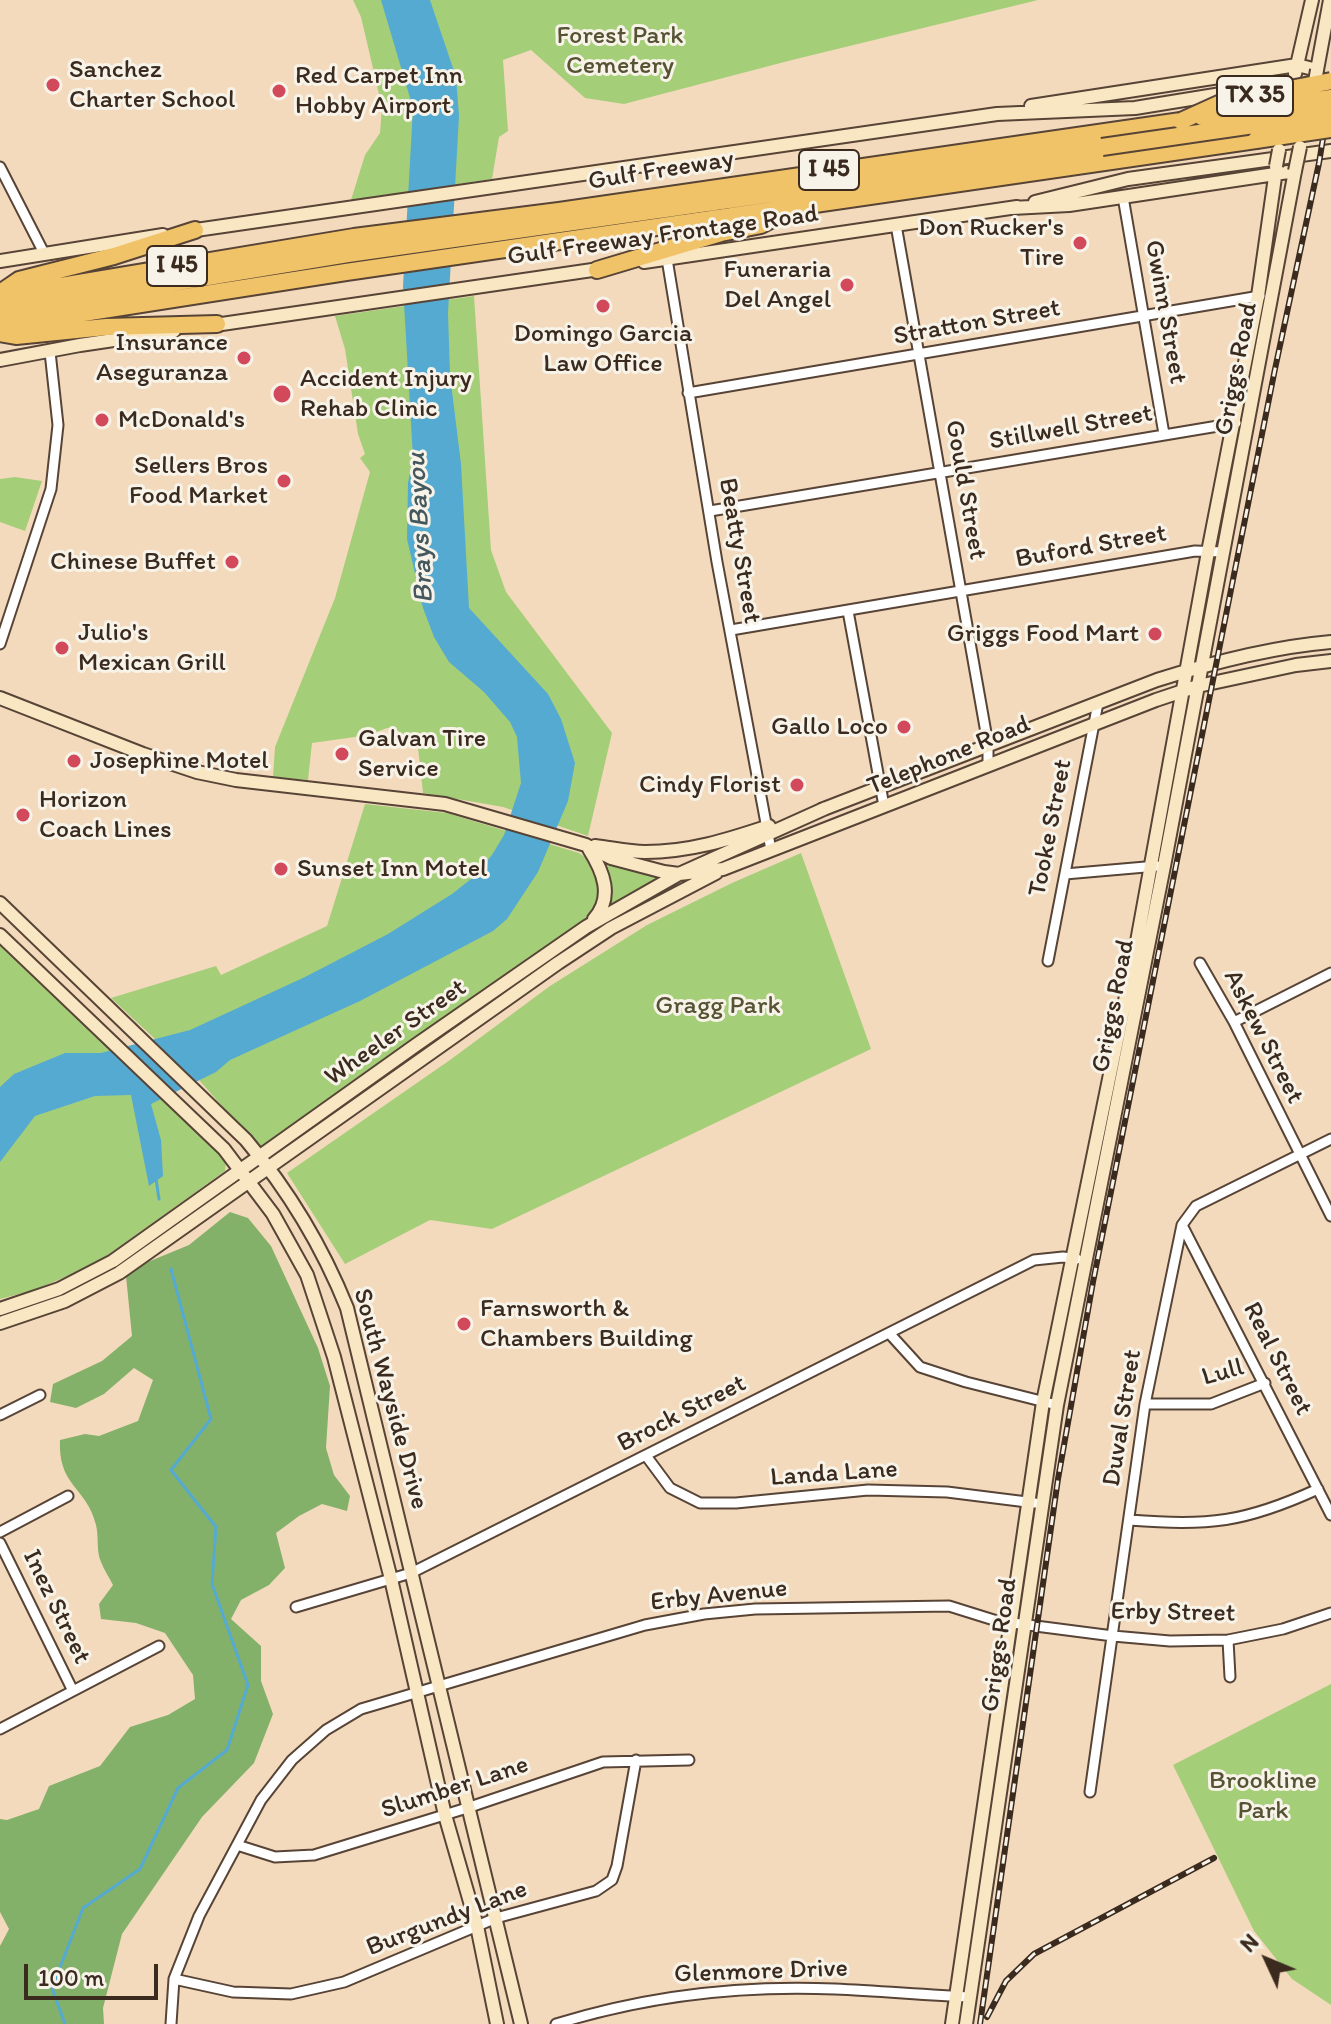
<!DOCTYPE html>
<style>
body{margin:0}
#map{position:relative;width:1331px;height:2024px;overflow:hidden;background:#f4dabd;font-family:Itim,sans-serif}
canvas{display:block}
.north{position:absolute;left:1227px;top:1920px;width:80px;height:80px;-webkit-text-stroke:6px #f7f3e8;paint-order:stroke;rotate:314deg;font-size:22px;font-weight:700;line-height:32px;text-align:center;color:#3b2a1e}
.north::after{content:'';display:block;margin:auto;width:28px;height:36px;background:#3b2a1e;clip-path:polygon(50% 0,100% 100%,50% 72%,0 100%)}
.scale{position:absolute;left:24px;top:1964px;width:134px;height:36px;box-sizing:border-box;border:4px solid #3b2a1e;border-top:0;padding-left:10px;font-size:24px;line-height:28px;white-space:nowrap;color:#3b2a1e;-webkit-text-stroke:6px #f7f3e8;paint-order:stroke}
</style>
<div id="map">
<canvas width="1331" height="2024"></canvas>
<div class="north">N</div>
<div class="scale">100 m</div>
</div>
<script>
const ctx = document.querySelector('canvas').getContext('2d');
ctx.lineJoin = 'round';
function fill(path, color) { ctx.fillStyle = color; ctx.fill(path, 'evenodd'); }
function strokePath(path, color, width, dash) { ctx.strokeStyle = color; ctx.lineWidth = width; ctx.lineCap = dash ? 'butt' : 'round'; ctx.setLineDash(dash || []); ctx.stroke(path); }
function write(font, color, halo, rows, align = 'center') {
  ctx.font = font + ' Itim,sans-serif'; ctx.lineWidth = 6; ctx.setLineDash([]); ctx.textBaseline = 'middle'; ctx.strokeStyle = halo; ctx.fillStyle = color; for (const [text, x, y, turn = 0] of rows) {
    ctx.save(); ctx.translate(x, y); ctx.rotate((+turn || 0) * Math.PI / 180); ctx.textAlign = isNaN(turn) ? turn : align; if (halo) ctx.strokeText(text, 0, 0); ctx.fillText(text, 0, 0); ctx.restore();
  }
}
const green = new Path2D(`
 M353,0H1038L792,60L624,104L585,98L531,50L503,60L508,131L499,137L492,179L351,200L365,155L380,133L382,107L361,17Z
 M474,296L491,550L506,592L612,733L588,836L503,807L423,793L418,748L396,729L387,728L369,735L312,743L308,780L273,777L275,747L335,598L370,472L360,458L365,454L358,434L345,349L335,316Z
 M15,477L42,481L25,531L0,522V479Z
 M365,804L447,813L579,853C598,864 608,894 592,913C589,918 582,922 578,926L262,1147L253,1141L199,1080L111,998L216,966L221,975L327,926Z
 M801,853L871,1049L492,1229L430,1220L345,1264L287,1173L450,1060L550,986L647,925L732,883Z
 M607,860L657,875L656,879L612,904L608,902L609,876L604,864Z
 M0,942L219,1151L226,1163L225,1171L97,1263L35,1290L0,1299Z
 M1331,1684V2005L1292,1979L1254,1931L1173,1765Z`);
const forest = new Path2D(`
 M230,1212L248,1218L271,1246L318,1348L330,1386L326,1448L334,1475L350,1496L347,1511L322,1504L299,1516L276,1533L285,1568L269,1585L241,1600L231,1619L261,1646V1681L273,1714L254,1763L202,1817L122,1934L103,2008L104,2024H0V1946L9,1929L0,1912V1819L7,1820L39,1809L49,1786L100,1766L130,1727L168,1715L195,1699L193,1675L165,1633L136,1623L101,1619L99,1604L113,1585C109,1577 104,1570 101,1562C96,1551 99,1537 96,1525C87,1487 58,1487 60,1440L85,1434L99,1436L138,1421L153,1380L134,1368L104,1394L76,1408L50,1402L53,1384L102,1361L132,1336L126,1276L138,1266L189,1245Z`);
const water = new Path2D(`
 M381,0H430L456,77L459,116L448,313L450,375L461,464L469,608L548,694L561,719L575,763L568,801L538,872L507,919L493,931L360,1001L230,1060L216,1072L151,1104L161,1140L163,1176L149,1186L131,1095L95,1096L35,1116L0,1162V1087L14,1074L65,1053H101L190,1030L305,977L388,934L452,894L471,879L492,855L504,835L521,783L517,737L510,722L484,692L449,662L434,637L423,608L407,539L408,483L413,458L403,286L413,108Z`);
const stream = new Path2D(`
 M156,1179L159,1199
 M65,2024L52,1988L83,1908L140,1869L178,1788L227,1750L248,1685L212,1584L216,1527L171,1470L211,1419L171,1269`);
const minor = new Path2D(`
 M0,167L44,253
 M1123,197L1164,434
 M896,225L988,744V764
 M667,259L717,562L771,850
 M688,393L1260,296
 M710,511L1236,423
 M848,611L884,806
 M731,630L1195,551L1223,552
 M0,644L51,489L58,425L50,352
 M1065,874L1157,866
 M1048,961L1098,703
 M1200,963L1234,1022L1331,1216
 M1234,1022L1331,973
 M1182,1225L1331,1515
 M889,1333L920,1367L966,1382L1057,1405
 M1145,1404H1211L1265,1383
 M0,1415L40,1395
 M647,1457L670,1488L700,1503H736L868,1490L947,1492L1035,1503
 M1129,1520C1209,1526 1244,1523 1318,1489
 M0,1532L68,1496
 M0,1543L73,1691
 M296,1607L411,1573L1034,1260L1063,1257L1077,1259
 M1228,1640L1230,1677
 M0,1729L159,1646
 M1090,1792L1145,1404L1182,1225L1196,1206L1331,1139
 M237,1845L275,1857L314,1855L467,1808L603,1762L689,1760
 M174,1979L233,1992L291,1994L344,1982L496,1918L596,1891L612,1880L617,1866L636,1760
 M171,2024L174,1979L199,1916L261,1800L292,1760L326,1730L361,1709L645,1625L704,1614L755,1609L949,1606L997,1621L1113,1636L1170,1641L1228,1640L1283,1629L1331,1613
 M556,2024C646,1996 741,1985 835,1989C880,1991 925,1995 970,1997`);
const secondary = new Path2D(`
 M1295,74L1312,0
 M1031,106L1297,65L1317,70L1330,0
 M1035,202L1128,179L1331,151
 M189,231L997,114L1135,108L1252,89
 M0,261L163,235
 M644,262L1017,207
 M208,326L606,268
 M0,360L80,345L174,331
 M0,698L143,754L197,772L236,780L445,804L586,845L611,858L664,872L679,874L723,869L1156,700L1198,686L1296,665L1331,661
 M821,810L1157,680C1214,662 1272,647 1331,642
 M595,846C612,848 629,852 645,852C689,852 727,840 769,826
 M589,849C603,871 614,897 594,919
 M0,903L246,1140C289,1191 322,1246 347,1308L521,2024
 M0,935L224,1149L273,1214L307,1275L334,1357L391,1579L445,1815L477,1926L497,2024
 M0,1309L59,1289L113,1261L416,1045L586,927L679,874L826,808
 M0,1323L65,1301L119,1273L558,963L611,928L716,873
 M952,2024L1043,1402L1136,947L1208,552L1258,296L1276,170
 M966,2024L1057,1405L1164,866L1295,171L1069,205L1012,208`);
const motorway = new Path2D(`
 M597,270L721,233L761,225L782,214
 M0,293L19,280L114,256L195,230
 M0,296L354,237L559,211L1181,121
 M0,311L348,254L1102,147
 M0,326L346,272L1256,140
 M0,333L16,336L106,327L217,324`);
const rail = new Path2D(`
 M987,2017L1006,1981L1034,1954L1214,1858
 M980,2024L1058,1479L1093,1282L1275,369L1319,163L1331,89`);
const secondaryBridge = new Path2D(`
 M1314,87L1317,70
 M1276,166L1279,150
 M1295,171L1300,147`);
const motorwayBridge = new Path2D(`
 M1202,117L1331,98
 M1181,121L1223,102L1331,81
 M1256,140L1331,129
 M1102,147L1331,114`);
const markers = [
 [53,85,8,"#d1495b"],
 [279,91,8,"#d1495b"],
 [1080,243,8,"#d1495b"],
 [847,285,8,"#d1495b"],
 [603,306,8,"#d1495b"],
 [244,358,8,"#d1495b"],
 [282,394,10,"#d1495b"],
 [102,420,8,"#d1495b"],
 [284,481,8,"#d1495b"],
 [232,562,8,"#d1495b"],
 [1155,634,8,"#d1495b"],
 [62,648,8,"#d1495b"],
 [904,727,8,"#d1495b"],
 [342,754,8,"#d1495b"],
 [74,761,8,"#d1495b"],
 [797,785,8,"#d1495b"],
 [23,815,8,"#d1495b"],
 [281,869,8,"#d1495b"],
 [464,1324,8,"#d1495b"]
];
const shields = [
 [1255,96,76],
 [829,170,60],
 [177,266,60]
];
const shieldNames = [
 ["TX 35",1255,96],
 ["I 45",829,170],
 ["I 45",177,266]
];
const parkNames = [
 ["Forest Park",620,36],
 ["Cemetery",620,66],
 ["Gragg Park",718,1006],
 ["Brookline",1263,1781],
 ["Park",1263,1811]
];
const poiNames = [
 ["Sanchez",69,70],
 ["Charter School",69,100],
 ["Red Carpet Inn",295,76],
 ["Hobby Airport",295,106],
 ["Don Rucker's",1064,228,"right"],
 ["Tire",1064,258,"right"],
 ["Funeraria",831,270,"right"],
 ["Del Angel",831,300,"right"],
 ["Domingo Garcia",603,334,"center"],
 ["Law Office",603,364,"center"],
 ["Insurance",228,343,"right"],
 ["Aseguranza",228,373,"right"],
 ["Accident Injury",300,379],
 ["Rehab Clinic",300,409],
 ["McDonald's",118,420],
 ["Sellers Bros",268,466,"right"],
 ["Food Market",268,496,"right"],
 ["Chinese Buffet",216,562,"right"],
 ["Julio's",78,633],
 ["Mexican Grill",78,663],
 ["Griggs Food Mart",1139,634,"right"],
 ["Gallo Loco",888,727,"right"],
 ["Galvan Tire",358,739],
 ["Service",358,769],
 ["Josephine Motel",90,761],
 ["Cindy Florist",781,785,"right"],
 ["Horizon",39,800],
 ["Coach Lines",39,830],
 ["Sunset Inn Motel",297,869],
 ["Farnsworth &",480,1309],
 ["Chambers Building",480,1339]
];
const streetNames = [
 ["Gulf Freeway",661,171,-9],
 ["Gulf Freeway Frontage Road",663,236,-8],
 ["Gwinn Street",1165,312,80],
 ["Stratton Street",977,323,-10],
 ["Griggs Road",1237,369,-79],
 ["Stillwell Street",1071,428,-10],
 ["Gould Street",965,490,80],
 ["Buford Street",1091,547,-10],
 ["Beatty Street",739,551,80],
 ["Telephone Road",949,756,-22],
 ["Tooke Street",1051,828,-79],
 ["Griggs Road",1114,1006,-79],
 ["Wheeler Street",396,1033,-35],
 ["Askew Street",1263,1037,63],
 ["Real Street",1277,1359,63],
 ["Lull",1223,1373,-16],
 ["South Wayside Drive",390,1399,75],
 ["Brock Street",682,1414,-27],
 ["Duval Street",1123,1418,-81],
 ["Landa Lane",834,1474,-4],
 ["Erby Avenue",719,1596,-6],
 ["Inez Street",56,1607,64],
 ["Erby Street",1173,1613,1],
 ["Griggs Road",1000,1645,-82],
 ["Slumber Lane",455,1788,-18],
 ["Burgundy Lane",447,1919,-21],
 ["Glenmore Drive",761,1972,-2]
];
const waterNames = [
 ["Brays Bayou",421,528,-93]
];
fill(green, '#a5ce79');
fill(forest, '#84b169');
fill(water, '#55aad1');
strokePath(stream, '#55aad1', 3);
strokePath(minor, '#574436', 13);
strokePath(secondary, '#574436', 16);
strokePath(motorway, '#574436', 20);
strokePath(minor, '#fff', 9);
strokePath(secondary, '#f9e7c3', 12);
strokePath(motorway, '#f1c369', 16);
strokePath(rail, '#3b2a1e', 6);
strokePath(rail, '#f7f3e8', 3, [9]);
strokePath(secondaryBridge, '#574436', 16, []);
strokePath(motorwayBridge, '#574436', 20, []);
strokePath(secondaryBridge, '#f9e7c3', 12);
strokePath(motorwayBridge, '#f1c369', 16);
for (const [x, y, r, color] of markers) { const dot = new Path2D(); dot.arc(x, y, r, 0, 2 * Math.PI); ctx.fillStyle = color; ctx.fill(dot); strokePath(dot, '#f7f3e8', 3); }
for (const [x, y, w] of shields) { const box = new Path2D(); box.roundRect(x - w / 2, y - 20, w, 40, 6); ctx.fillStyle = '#f7f3e8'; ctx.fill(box); strokePath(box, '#3b2a1e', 2); }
write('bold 24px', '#3b2a1e', null, shieldNames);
write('26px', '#565335', '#f7f3e8', parkNames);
write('26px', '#3b2a1e', '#f7f3e8', poiNames, 'left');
write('26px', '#3b2a1e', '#f7f3e8', streetNames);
write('italic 28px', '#44575d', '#f7f3e8', waterNames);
</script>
